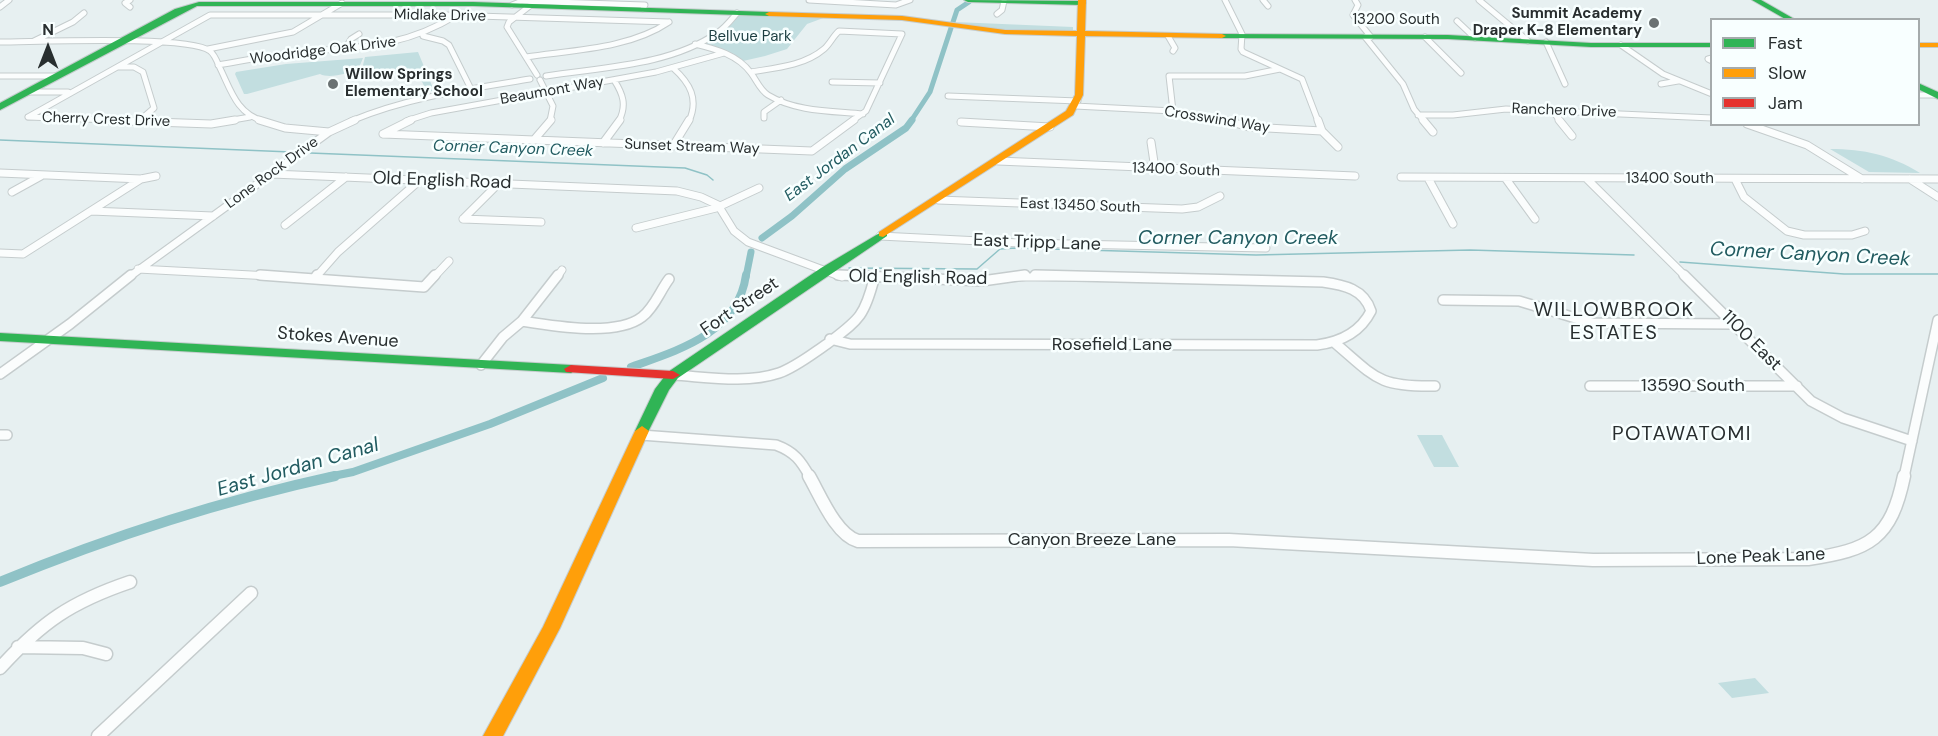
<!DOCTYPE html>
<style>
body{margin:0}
#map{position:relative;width:1938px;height:736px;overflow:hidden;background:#e7f0f1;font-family:"DM Sans",sans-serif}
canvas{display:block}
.legend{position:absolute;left:1710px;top:18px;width:210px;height:108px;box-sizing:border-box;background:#f8ffff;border:2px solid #a5abac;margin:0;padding:8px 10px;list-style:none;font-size:18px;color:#282e2f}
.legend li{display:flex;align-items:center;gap:12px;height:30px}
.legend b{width:30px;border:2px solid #a5abac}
.north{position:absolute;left:18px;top:18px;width:60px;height:60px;-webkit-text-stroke:4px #f8ffff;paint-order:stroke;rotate:0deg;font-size:16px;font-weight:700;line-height:24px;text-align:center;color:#282e2f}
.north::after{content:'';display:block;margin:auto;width:21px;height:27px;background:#282e2f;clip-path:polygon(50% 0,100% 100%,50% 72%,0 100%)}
</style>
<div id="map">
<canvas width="1938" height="736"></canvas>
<ul class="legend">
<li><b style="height:8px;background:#30b455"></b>Fast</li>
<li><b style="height:8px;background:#ff9f0a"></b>Slow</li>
<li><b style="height:8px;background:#e5322d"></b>Jam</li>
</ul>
<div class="north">N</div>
</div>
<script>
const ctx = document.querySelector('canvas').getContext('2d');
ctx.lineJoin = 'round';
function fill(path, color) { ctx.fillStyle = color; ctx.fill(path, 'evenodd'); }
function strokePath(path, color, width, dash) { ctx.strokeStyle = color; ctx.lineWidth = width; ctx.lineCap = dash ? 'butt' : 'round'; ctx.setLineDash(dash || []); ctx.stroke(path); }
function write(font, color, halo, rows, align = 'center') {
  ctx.font = font + ' "DM Sans",sans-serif'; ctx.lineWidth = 5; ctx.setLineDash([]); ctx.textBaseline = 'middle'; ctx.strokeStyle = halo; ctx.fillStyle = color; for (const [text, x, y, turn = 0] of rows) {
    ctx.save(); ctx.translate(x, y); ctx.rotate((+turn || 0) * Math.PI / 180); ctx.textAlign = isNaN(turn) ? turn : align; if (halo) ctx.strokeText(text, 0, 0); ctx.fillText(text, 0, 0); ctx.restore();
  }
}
const green = new Path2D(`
 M743,15L826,17L807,24L787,49L765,56L743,61L703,43L737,16Z
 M955,22L1073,27V31H1004Z
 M418,52L435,93L425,88L417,71L404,74L388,72V69L361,73L365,57Z
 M363,58L358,70C348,73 330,79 320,74L247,94H244L235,74L236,72L286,64Z
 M1830,149C1864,149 1891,155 1920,173L1869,172Z
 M1417,435H1442L1459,467H1434Z
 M1755,678L1769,693L1732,698L1718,683Z`);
const stream = new Path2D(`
 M0,140L291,152
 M310,153L685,168L707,175L713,180
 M1680,262L1844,274H1938
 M849,268L977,269L1000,249L1016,248L1256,255L1470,250L1634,255`);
const canalFar3 = new Path2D(`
 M953,22L957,10L969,2
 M911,121L930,92L951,28`);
const canalFar2 = new Path2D(`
 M762,238L792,216L845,169L906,128L912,120
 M746,277L751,252`);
const canalFar1 = new Path2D(`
 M631,367C679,350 738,333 746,275
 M328,477L353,472L490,424L603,378`);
const canal = new Path2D(`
 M0,582C109,537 220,501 335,476`);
const streetFar3 = new Path2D(`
 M130,0L125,3L130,7
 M809,0L896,5L910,0
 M1225,0L1242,34L1241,49L1243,52L1302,79L1318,121
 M1263,0L1268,6
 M1355,0L1358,5L1353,15L1371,37
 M1479,0L1528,41
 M512,5L522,1L645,5L643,9
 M531,5L509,22L507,27L537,75
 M0,7L9,0
 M997,14L1002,10L1004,1
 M1457,21L1475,38
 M423,36L443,41L449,45L471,89
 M1168,36L1175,48L1173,51
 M1365,37L1403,84L1414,109L1424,121
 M1425,37L1461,73
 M34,41L73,22L84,13
 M0,42C36,42 188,35 210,51C214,54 217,61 219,66C231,90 236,113 263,121
 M1546,42L1565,84
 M695,44C716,49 738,55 751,73C757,81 760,90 768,95C796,112 832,111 863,114
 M1621,45L1663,74L1712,94
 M208,49L293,32L342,3
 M345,49L351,39L359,34
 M526,57C573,50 629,49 669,22
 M1712,58L1708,59L1712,61
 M218,65C242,61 267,56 292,53C356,46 399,50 457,15
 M118,67H134L143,72L154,108L139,121
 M673,68C690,83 699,99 689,121
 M751,72C775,68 804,66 824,49C830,44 833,36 839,31L902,34L866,111L852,121
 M0,76H57
 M546,76C602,67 669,66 717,33C725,28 731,20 737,13
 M540,80L553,106L550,121
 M614,80C623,94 627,105 619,121
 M832,82L880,83
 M1661,84L1678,81
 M27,92H68
 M1918,95H1937
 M948,96L1078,101
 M1075,106L1173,111L1229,121
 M1173,111L1169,76H1245L1280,69
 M1554,113L1560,121
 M1418,115H1453L1506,109L1712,118
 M28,117L210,15H445L669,22
 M28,117L138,121
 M764,118V112L781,100
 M227,121L250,117
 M351,121C408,97 469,89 530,79
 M406,121L431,113L656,72L724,53`);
const streetFar2 = new Path2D(`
 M98,120L211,124L235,120
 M259,120L285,128L329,132
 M1224,120L1249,127L1322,131
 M1318,120L1322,131L1338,147
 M1423,120L1433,132
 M1559,120L1572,136
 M961,122L1050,127
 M1747,124L1807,145L1862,179
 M383,134L812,151L854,120
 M383,134L411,120
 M533,141L551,120
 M1151,142L1155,169
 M603,143L620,120
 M673,146L689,120
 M998,161L1355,176
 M0,173L141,179L156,176
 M272,174L677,191L701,197L718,205L734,231L748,242L842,277
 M1401,177L1938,179
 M1428,178L1453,224
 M1506,179L1535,219
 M1587,179L1686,277
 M1735,179L1744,197L1787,231L1804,235H1852L1865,231
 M1910,179L1938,197
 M12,192L41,176
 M938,200L1182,209L1198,207L1220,196
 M91,211L213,216
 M463,219L541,222
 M463,219L499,183
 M285,225L346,177
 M636,228L716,208L759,188
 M880,236L1020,243L1266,248
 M0,253L23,254L141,179
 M138,269L289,277
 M129,277L329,132L355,120
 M316,277L338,252L420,180
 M434,277L449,261
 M557,277L562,270
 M1014,277H1099`);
const streetFar1 = new Path2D(`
 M260,275L424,287L435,275
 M838,275L982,281L1025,275
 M1684,275L1811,401L1843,418L1912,441
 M315,278L317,275
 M1443,300L1519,301L1592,323L1733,324
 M522,321L558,275
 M830,339L850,344L1317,345C1340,342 1360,333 1371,311C1364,289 1344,285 1323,282L1035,275
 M1335,343C1376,378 1378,387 1435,386
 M481,365L503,337L522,321C553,326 616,337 642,317C654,308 660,291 669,279
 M0,374L70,324L131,275
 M673,375C707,377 746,384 779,373C796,367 812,354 827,344C858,320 864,318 874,279
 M1590,386H1797
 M0,435H7
 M641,435L776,445C795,452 801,461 810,477
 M1904,477L1938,320`);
const street = new Path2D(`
 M809,476C820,495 836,535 858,541L1229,540L1593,560L1808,559C1870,550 1891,539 1904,476
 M18,647L83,648L106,654
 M0,668C42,622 71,602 130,582
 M98,736L251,593`);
const fast = new Path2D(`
 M964,0L1082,1L1086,3L1082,5L968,2Z
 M1752,0H1761L1796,20H1787Z
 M199,2H473L769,12L773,14L769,16L473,6H197L0,110V103L175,9Z
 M1222,34L1448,35L1591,43H1712V47H1591L1448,39L1219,38V34Z
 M1918,83L1938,92V99L1918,89Z
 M883,231L887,232V236L678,378L669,390L647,434H637L635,431L655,389L668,372L821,268Z
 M0,333L571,365L578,369L571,373L0,341Z`);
const slow = new Path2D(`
 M1078,0H1086L1085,31L1222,34L1226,36L1222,38L1085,36L1083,95L1073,115L883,237L879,236V232L1066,111L1075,95L1077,36L1005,34L902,20L769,16L765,14L769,12L902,16L1005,30L1077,31Z
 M1918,43H1938V47H1918Z
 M642,426L649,431L560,628L503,736H483L543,627L635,431Z`);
const jam = new Path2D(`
 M571,365L673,371L680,375L673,379L566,372L564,369Z`);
const markers = [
 [1654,23,6,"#6b7273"],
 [333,84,6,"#6b7273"]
];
const farPoinames = [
 ["Summit Academy",1642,14],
 ["Draper K-8 Elementary",1642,31],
 ["Willow Springs",345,75,"left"],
 ["Elementary School",345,92,"left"]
];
const farStreetnames = [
 ["Midlake Drive",440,16,1],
 ["13200 South",1396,20],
 ["Woodridge Oak Drive",323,51,-7],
 ["Beaumont Way",552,91,-10],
 ["Ranchero Drive",1564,111,2],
 ["Cherry Crest Drive",106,120,2],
 ["Crosswind Way",1217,120,9],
 ["Sunset Stream Way",692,147,2],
 ["13400 South",1176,170,2],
 ["Lone Rock Drive",272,173,-36],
 ["13400 South",1670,179],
 ["East 13450 South",1080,206,2]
];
const farParknames = [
 ["Bellvue Park",750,37]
];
const farWaternames = [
 ["Corner Canyon Creek",513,149,2],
 ["East Jordan Canal",840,158,-37]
];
const streetNames = [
 ["Old English Road",442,181,2],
 ["East Tripp Lane",1037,243,2],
 ["Old English Road",918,278,1],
 ["Fort Street",740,307,-34],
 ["Stokes Avenue",338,338,4],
 ["1100 East",1751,341,45],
 ["Rosefield Lane",1112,345],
 ["13590 South",1693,386],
 ["Canyon Breeze Lane",1092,540],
 ["Lone Peak Lane",1761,557,-2]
];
const waterNames = [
 ["Corner Canyon Creek",1238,239],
 ["Corner Canyon Creek",1810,255,3],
 ["East Jordan Canal",298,468,-16]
];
const neighbourhoodNames = [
 ["WILLOWBROOK",1614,311],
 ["ESTATES",1614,334],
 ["POTAWATOMI",1682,435]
];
fill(green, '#c2dee0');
strokePath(stream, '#8fc2c6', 1.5);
strokePath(canalFar3, '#8fc2c6', 5);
strokePath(canalFar2, '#8fc2c6', 7);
strokePath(canalFar1, '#8fc2c6', 8);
strokePath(canal, '#8fc2c6', 10);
strokePath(streetFar3, '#c5cccd', 7);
strokePath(streetFar2, '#c5cccd', 9);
strokePath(streetFar1, '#c5cccd', 12);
strokePath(street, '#c5cccd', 15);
strokePath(fast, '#c5cccd', 2);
strokePath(slow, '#c5cccd', 2);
strokePath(jam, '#c5cccd', 2);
strokePath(streetFar3, '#fbfdfd', 5);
strokePath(streetFar2, '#fbfdfd', 7);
strokePath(streetFar1, '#fbfdfd', 9);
strokePath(street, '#fbfdfd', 12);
fill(fast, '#30b455');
fill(slow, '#ff9f0a');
fill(jam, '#e5322d');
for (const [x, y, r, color] of markers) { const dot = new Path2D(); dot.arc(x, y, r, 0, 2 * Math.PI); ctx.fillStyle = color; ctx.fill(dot); strokePath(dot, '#f8ffff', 2); }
write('bold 15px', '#282e2f', '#f8ffff', farPoinames, 'right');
write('15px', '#282e2f', '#f8ffff', farStreetnames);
write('15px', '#1c3e41', '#f8ffff', farParknames);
write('italic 16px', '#215b60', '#f8ffff', farWaternames);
write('18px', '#282e2f', '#f8ffff', streetNames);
write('italic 20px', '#215b60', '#f8ffff', waterNames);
ctx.letterSpacing = '1.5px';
write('20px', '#282e2f', '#f8ffff', neighbourhoodNames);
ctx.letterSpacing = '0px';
</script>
